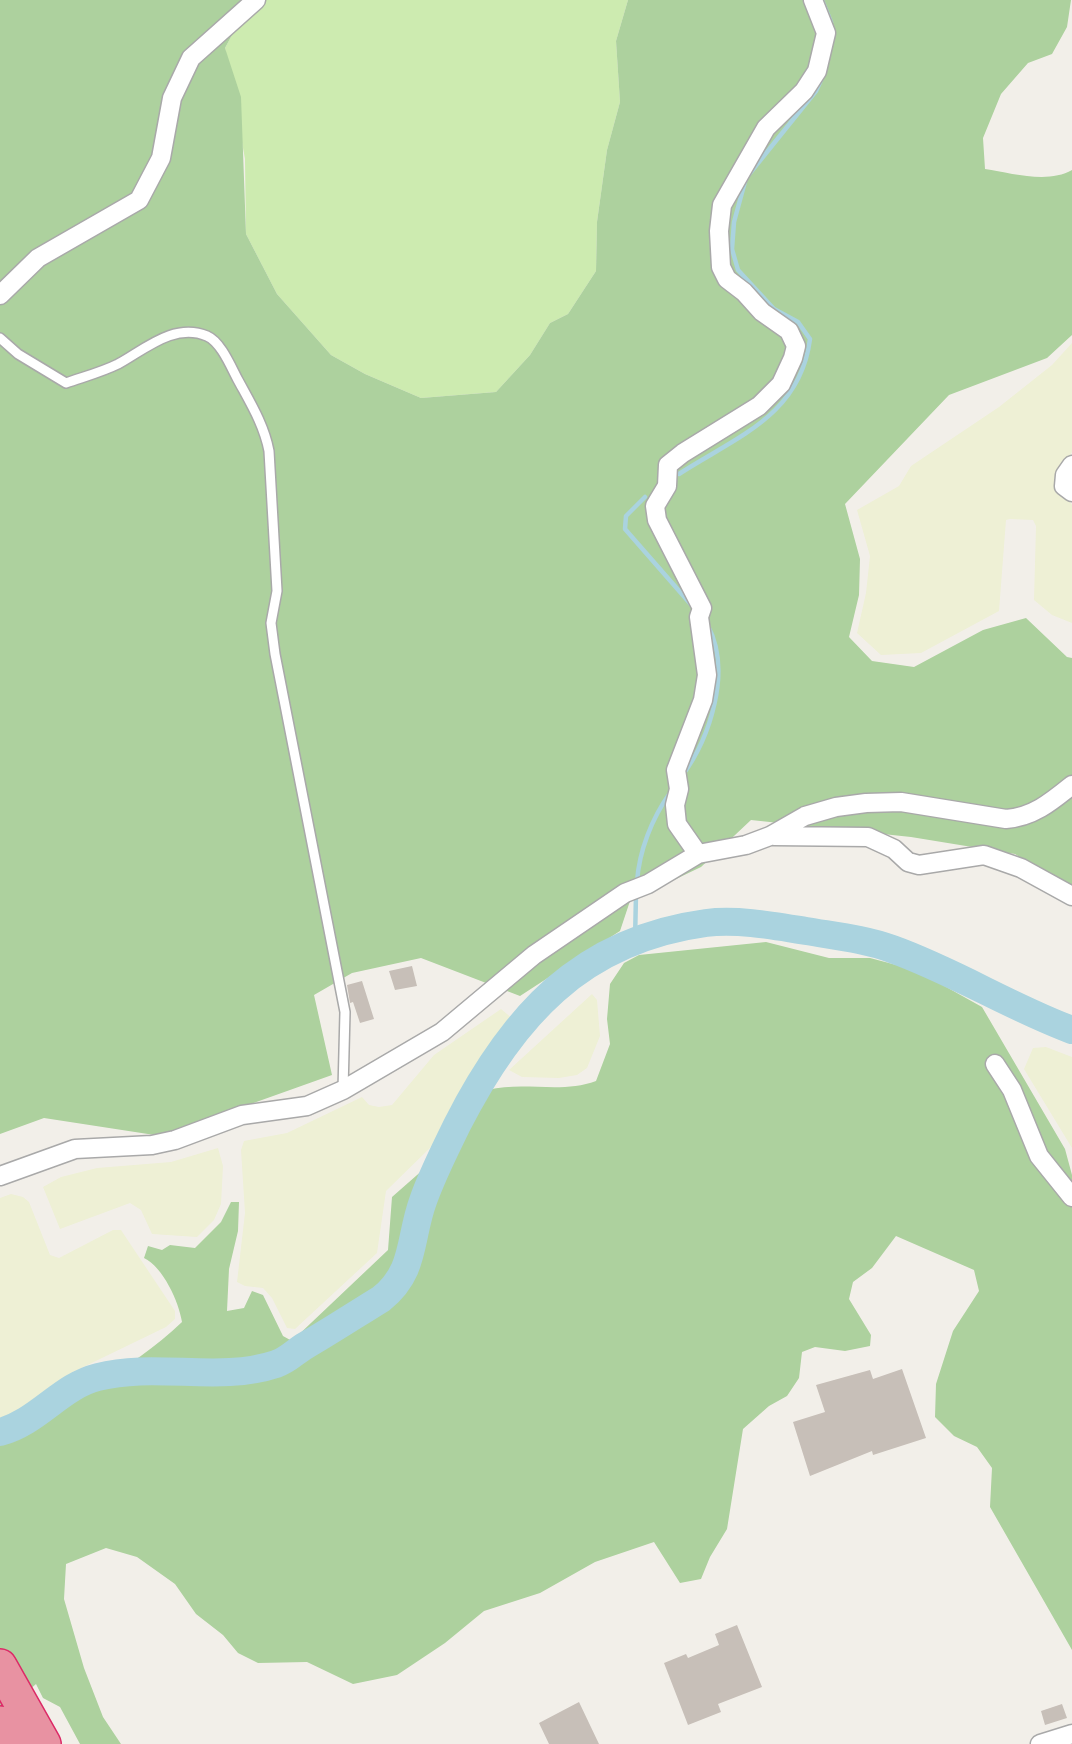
<!DOCTYPE html>
<style>
body{margin:0}
canvas{display:block;background:#f2efe9}
</style>
<canvas width="1072" height="1744"></canvas>
<script>
const ctx = document.querySelector('canvas').getContext('2d');
ctx.lineJoin = 'round';
function fill(path, color) { ctx.fillStyle = color; ctx.fill(path, 'evenodd'); }
function strokePath(path, color, width, dash) { ctx.strokeStyle = color; ctx.lineWidth = width; ctx.lineCap = dash ? 'butt' : 'round'; ctx.setLineDash(dash || []); ctx.stroke(path); }
const farmland = new Path2D(`
 M1072,343V452L1054,479L1072,505V623L1052,615L1034,600L1036,526L1033,520L1010,519L1006,520L999,611L921,653L881,655L857,633L866,593L870,556L857,510L899,486L911,466L999,407L1052,365Z
 M592,994L597,1000L600,1036L587,1068L577,1075L559,1078L522,1077L509,1070Z
 M501,1009L513,1019L494,1043L432,1146L386,1191L377,1253L295,1329L287,1328L272,1298L263,1288L245,1286L237,1282L245,1213L241,1150L244,1141L287,1133L362,1097L369,1105L379,1107L392,1105L434,1055Z
 M1046,1047L1072,1057V1148L1024,1069L1033,1048Z
 M218,1148L223,1166L221,1204L214,1220L197,1237L152,1234L141,1210L130,1203L60,1229L43,1187L61,1177L97,1168L171,1162Z
 M11,1194L23,1197L29,1202L50,1255L59,1258L113,1230H121L175,1311V1319L166,1327L71,1373L38,1402L16,1416L0,1421V1198Z`);
const grass = new Path2D(`
 M251,0H628L616,41L620,102L607,150L597,222L596,271L568,314L550,323L530,355L496,392L421,398L365,374L331,355L277,294L246,234L245,159L225,48Z`);
const forest = new Path2D(`
 M0,0H251L225,48L241,97L246,234L277,294L331,355L365,374L421,398L496,392L530,355L550,323L568,314L596,271L597,222L607,150L620,102L616,41L628,0H1071L1067,27L1052,54L1028,63L1001,94L983,138L985,169C1011,173 1048,184 1072,170V335L1047,358L949,395L845,504L860,559L859,595L849,637L872,661L914,667L983,630L1026,618L1067,657L1072,658V890L1015,854L911,837L751,820L701,867L630,901L620,931L520,996L421,958L352,973L314,995L332,1075L161,1136L44,1118L0,1134Z
 M766,942L829,958H870L904,967L923,974L982,1007L1065,1149L1072,1175V1650L990,1507L992,1468L977,1447L954,1436L935,1417L936,1384L953,1331L979,1291L974,1270L896,1236L872,1268L853,1282L849,1299L871,1335L870,1346L845,1351L815,1347L802,1352L799,1378L787,1396L769,1406L743,1429L727,1529L710,1557L701,1579L680,1583L654,1542L595,1562L540,1593L484,1611L445,1643L397,1675L353,1684L307,1662L258,1663L238,1653L223,1635L196,1614L175,1584L137,1557L106,1548L66,1564L64,1599L84,1668L103,1717L121,1744H80L60,1707L43,1698L36,1684L0,1716V1432C66,1403 129,1372 182,1322C179,1302 163,1267 144,1258L148,1246L162,1250L170,1245L195,1248L221,1222L231,1202H239L238,1231L229,1269L227,1311L244,1308L252,1291L263,1295L283,1336L292,1341L388,1250L392,1197L458,1139L488,1090C523,1081 562,1094 596,1081L610,1044L607,1019L610,984L624,963L639,955Z`);
const stream = new Path2D(`
 M822,0L831,22
 M679,474C736,437 800,416 810,339L798,322L774,309L738,270L732,249L734,222L746,178L816,91L821,80
 M645,497L626,516L625,529L694,608
 M682,776C710,738 732,671 708,626
 M637,882C639,851 652,818 670,793
 M635,941L636,894`);
const river = new Path2D(`
 M0,1432C38,1422 61,1386 98,1377C156,1362 219,1383 276,1364C286,1361 294,1353 303,1347C329,1332 355,1315 381,1299C416,1271 409,1239 423,1201C432,1175 445,1150 457,1125C512,1017 580,940 706,923C738,919 775,926 806,931C835,936 865,939 892,949C954,971 1010,1007 1072,1030`);
const building = new Path2D(`
 M412,966L417,986L395,990L389,971Z
 M362,981L374,1019L360,1023L353,1002L350,1003L347,985Z
 M902,1369L926,1438L873,1455L872,1451L810,1476L793,1422L825,1412L816,1385L870,1370L873,1379Z
 M737,1625L762,1687L718,1704L721,1712L688,1725L664,1663L686,1654L688,1658L719,1645L715,1634Z
 M579,1702L599,1744H549L539,1723Z
 M1062,1704L1067,1718L1045,1725L1041,1711Z`);
const service = new Path2D(`
 M0,338L18,354L66,383C83,377 102,372 118,364C144,350 174,322 207,336C221,342 231,367 238,380C251,404 264,425 269,451L277,591L271,623L275,654L345,1012L343,1090`);
const minor = new Path2D(`
 M0,295L38,258L139,200L161,158L172,98L191,58L256,0
 M1072,465L1065,475L1064,486L1072,492
 M774,836L868,837L894,849L908,862L919,865L984,855L1021,868L1072,896
 M698,854L677,824L675,805L679,789L676,770L703,700L707,675L699,617L702,608L657,520L655,506L667,486L668,465L683,453L759,406L781,384L793,358L796,346L789,331L762,312L744,292L727,279L721,267L719,231L722,205L766,128L804,91L817,71L826,33L813,0
 M995,1064L1012,1090L1039,1156L1072,1197
 M0,1176L75,1149L152,1145L175,1140L242,1115L307,1106L343,1090L442,1032L534,955L625,893L648,884L698,854L746,845L770,836L805,816L836,807L866,803L901,802L1006,819C1033,817 1051,802 1072,785
 M1040,1744L1072,1734`);
const motorway = new Path2D(`
 M0,1666L44,1744
 M0,1723L12,1744`);
fill(farmland, '#eef0d5');
fill(grass, '#cdebb0');
fill(forest, '#add19e');
strokePath(stream, '#aad3df', 4.5);
strokePath(river, '#aad3df', 28);
fill(building, '#c7bfb8');
strokePath(service, '#a9a9a9', 12);
strokePath(minor, '#a9a9a9', 21);
strokePath(motorway, '#dc2a67', 36);
strokePath(service, '#fff', 9);
strokePath(minor, '#fff', 18);
strokePath(motorway, '#e892a2', 33);
</script>
